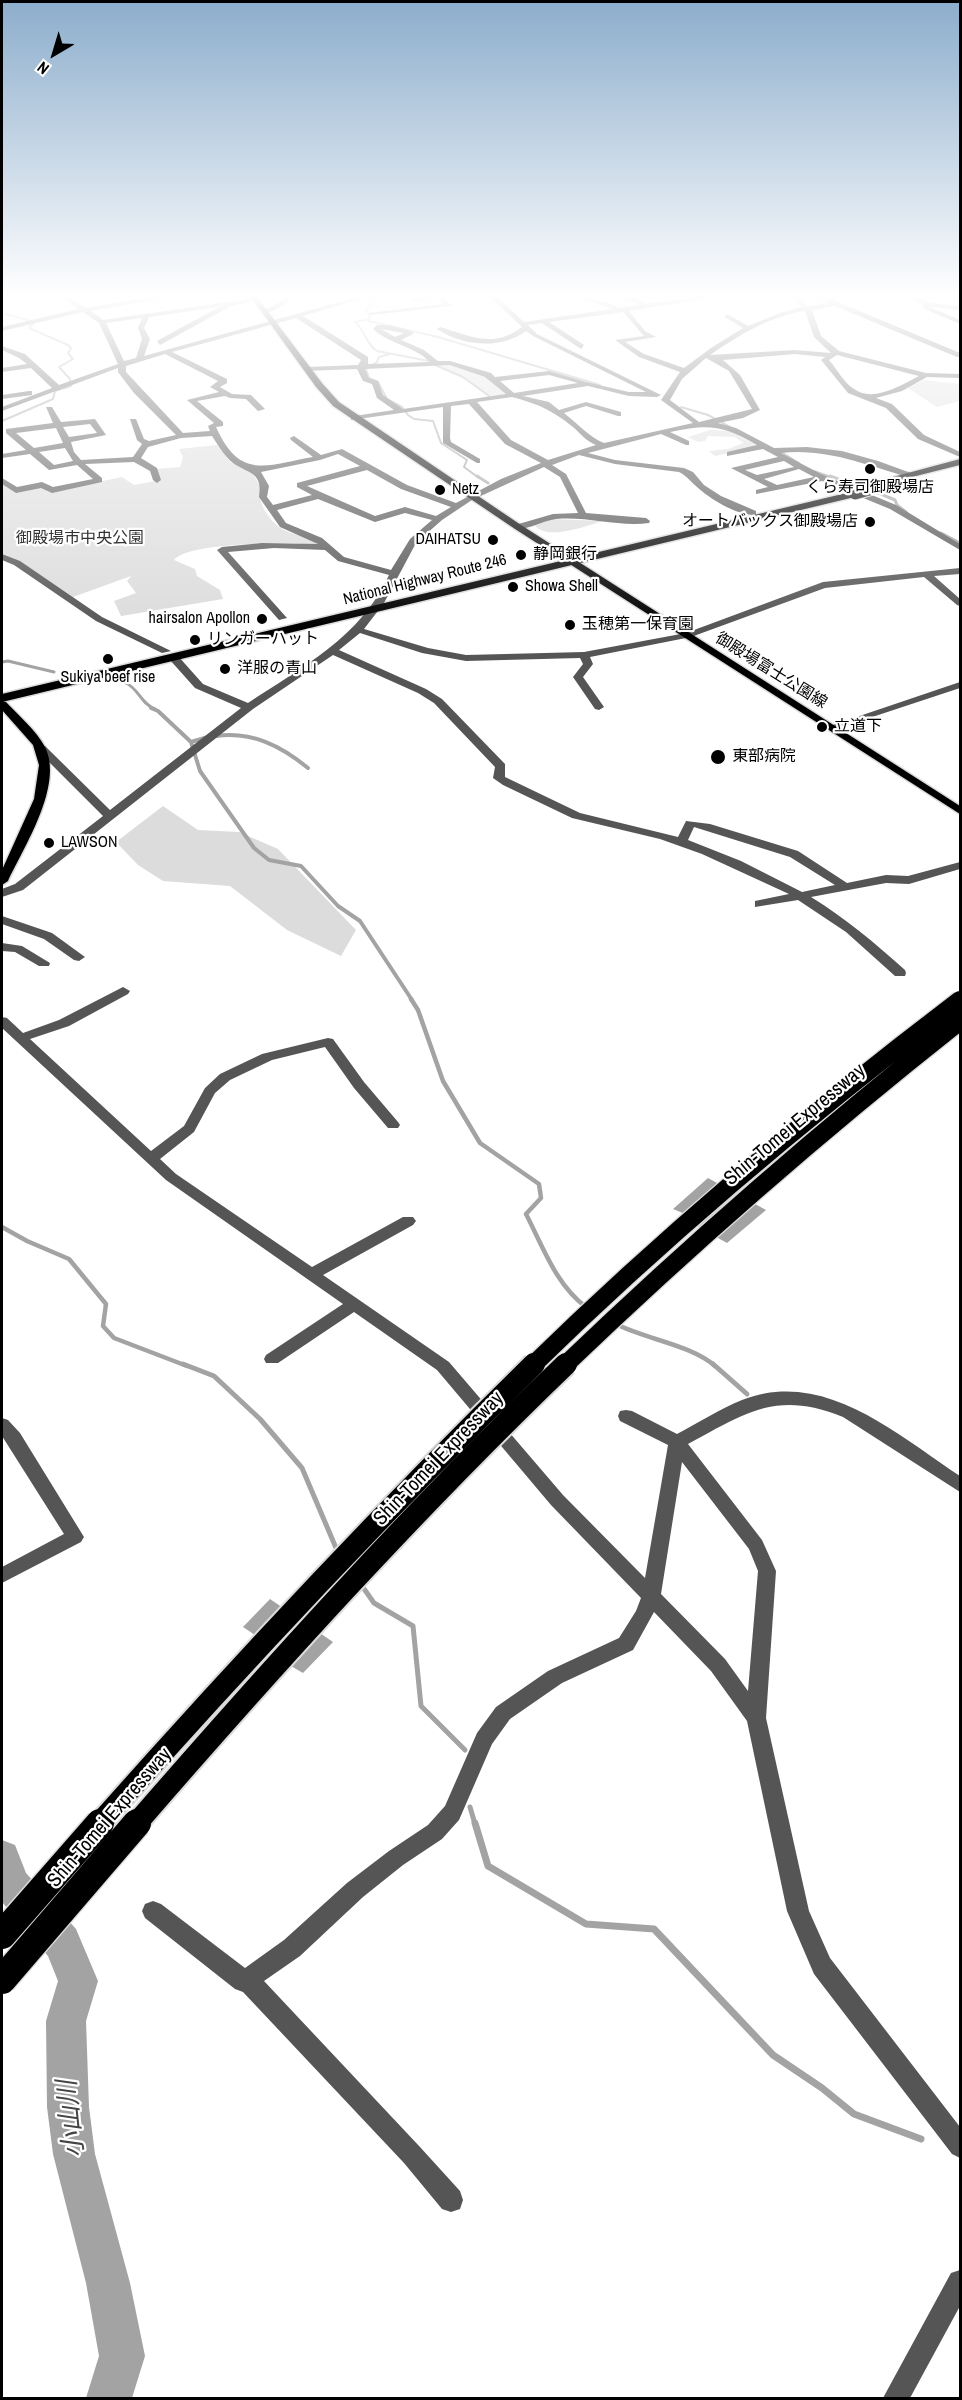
<!DOCTYPE html>
<meta charset="utf-8">
<style>
body{margin:0}
#map{position:relative;width:962px;height:2400px;overflow:hidden;background:#fff;font-family:"Archivo Narrow",sans-serif}
canvas{display:block}
.frame{position:absolute;inset:0;border:3px solid #000;pointer-events:none}
.north{position:absolute;left:24px;top:24px;width:60px;height:60px;-webkit-text-stroke:4px #fff;paint-order:stroke;rotate:218deg;font-size:16px;font-weight:700;line-height:24px;text-align:center;color:#000}
.north::after{content:'';display:block;margin:auto;width:21px;height:27px;background:#000;clip-path:polygon(50% 0,100% 100%,50% 72%,0 100%)}
</style>
<div id="map">
<canvas width="962" height="2400"></canvas>
<div class="frame"></div>
<div class="north">N</div>
</div>
<script>
const ctx = document.querySelector('canvas').getContext('2d');
ctx.lineJoin = 'round';
function fill(path, color) { ctx.fillStyle = color; ctx.fill(path, 'evenodd'); }
function strokePath(path, color, width, dash) { ctx.strokeStyle = color; ctx.lineWidth = width; ctx.lineCap = dash ? 'butt' : 'round'; ctx.setLineDash(dash || []); ctx.stroke(path); }
function write(font, color, halo, rows, align = 'center') {
  ctx.font = font + ' "Archivo Narrow","Noto Sans JP",sans-serif'; ctx.lineWidth = 4.5; ctx.setLineDash([]); ctx.textBaseline = 'middle'; ctx.strokeStyle = halo; ctx.fillStyle = color; for (const [text, x, y, turn = 0] of rows) {
    ctx.save(); ctx.translate(x, y); ctx.rotate((+turn || 0) * Math.PI / 180); ctx.textAlign = isNaN(turn) ? turn : align; if (halo) ctx.strokeText(text, 0, 0); ctx.fillText(text, 0, 0); ctx.restore();
  }
}
const green = new Path2D(`
 M444,363L480,372L509,394L490,396L454,373L434,364Z
 M924,380L960,384V401L937,407L908,388Z
 M710,430L729,431L755,444L756,447L715,456L709,451L728,449L743,443L735,437L708,436L705,441L698,442L688,437Z
 M217,445L230,462L251,471L261,487C256,503 271,524 286,531C297,535 308,537 318,544C309,546 300,543 290,543C268,543 186,544 174,560L195,569L197,576L220,590L223,599L121,616L114,601L136,593L127,581L131,576L73,597L22,563L2,554V483L15,492L41,487L50,492L122,477L134,485L160,480L156,469L180,467L183,457L179,449Z
 M551,519L603,521C586,526 545,542 534,524Z
 M163,806L198,830L239,832L278,849L356,930L341,956L287,930L230,886L163,881L138,865L116,842Z`);
const water = new Path2D(`
 M708,1178L766,1210L727,1243L682,1218L685,1214L673,1209Z
 M270,1599L333,1642L303,1673L253,1644L258,1637L243,1627Z`);
const streamFar5 = new Path2D(`
 M372,293L376,303L366,308L370,316L369,321L438,337L600,385
 M370,319L355,322C365,331 367,345 377,351L429,361
 M390,354L379,357L377,362L366,369L369,378L378,382L387,399L402,407L408,415L414,419L433,421L441,443L467,460L464,467L479,478
 M435,365L463,377L489,396
 M681,407L708,415L730,427
 M2,421L53,399L55,391L71,386L70,379L59,367L73,359L68,353L71,348L68,345L29,328L35,322L6,314
 M778,450L799,463
 M814,471L834,478`);
const streamFar4 = new Path2D(`
 M477,476L488,483
 M830,476L863,488
 M874,491L895,500L897,505L906,512
 M941,533L960,543
 M2,662L8,661L54,672
 M107,678C113,680 121,680 126,683C139,689 140,703 155,709`);
const streamFar3 = new Path2D(`
 M151,708L158,711L191,742L200,771L254,848L269,860L301,866L338,906L360,921L412,1000
 M216,736C252,731 281,746 308,768
 M191,742L208,737`);
const streamFar2 = new Path2D(`
 M411,999L418,1010L443,1081L480,1143L539,1184L541,1198L526,1214C543,1247 556,1285 586,1307
 M2,1227L27,1241L69,1259L106,1304L103,1326L114,1338L187,1366
 M614,1323C644,1339 692,1345 715,1366`);
const streamFar1 = new Path2D(`
 M183,1364L214,1376L260,1419L302,1468L339,1555
 M713,1364L747,1394
 M360,1583L374,1603L413,1626L421,1706L465,1750
 M470,1807L475,1824`);
const stream = new Path2D(`
 M475,1823L488,1866L586,1924L654,1929L773,2055L822,2088L854,2114L921,2139`);
const river = new Path2D(`
 M2,1840L15,1845L26,1873L76,1929L98,1981L86,2021L89,2107L95,2154L130,2283L145,2356L132,2398H86L99,2356L86,2283L53,2154L47,2107L46,2021L58,1981L48,1956L2,1902Z`);
const minor = new Path2D(`
 M56,293H63L86,308L176,293H190L91,311L103,320L256,298L259,300L231,306L160,345L157,341L219,307L149,317L144,328L150,339L144,356L372,293H382L303,316L368,357V364L430,362C414,346 389,344 373,329L377,325H390L413,332V334L401,340L424,350L438,361H450L491,373L495,377L549,371L586,382L629,392H646L533,336L526,331C500,350 463,346 437,329L440,327C472,336 492,349 522,327L486,293H493L524,322L613,309L565,293H574L616,306V308L640,305L635,302L620,299L617,293L639,299L646,304L724,293H739L629,311L645,331L656,337L625,342L644,354L684,368L711,348L743,328L725,317V315H729L748,326L780,313L802,307L789,293H795L808,306L829,303L806,293H814L827,298L862,293L833,300L960,353V357H957L835,306L812,310L821,336L839,351L926,373L960,374V378L927,377L902,391L876,398L892,404L924,435L960,452V457L918,439L886,408L848,393L821,360L825,357L795,354L723,360L740,375L760,410L743,418L718,423L736,428L774,448L807,447L842,451L878,461L911,473V477H908C865,465 827,448 781,453L821,474L896,505L960,544V550L890,509L822,481L756,494V490L768,487L731,468L778,457L763,449L727,456V452L757,445C722,425 709,424 670,432L689,441V445H686L661,434L588,453L615,460L684,468L693,472L704,485L721,496L756,511V515C738,516 710,499 697,487C690,481 687,476 679,472L615,464L579,455L552,465L566,474L586,513L646,518L650,521L649,523C618,527 587,516 556,519C542,521 528,530 515,529V525L553,514L578,513L560,477L544,467L472,500L442,520L416,543L384,603L364,629L428,648L466,655L584,652L686,633L823,582L960,568V574L934,576L960,599V606L957,605L924,577L825,588L691,637L590,657L593,664L583,677L604,707L599,710L595,709L573,677L583,664L580,658L466,661L422,653L360,633L339,650L426,689L442,699L505,764V777L580,813L678,837L686,821L710,824L798,851L847,883L886,875L908,876L960,862V869L909,884L886,883L811,897C845,918 875,943 905,970L906,973L905,976H895L846,932L798,900L755,907V901L789,894L702,854L660,839L572,818L503,785L493,778L495,767L434,703L418,693L333,655L253,709L23,890L2,897V889L15,884L103,816L37,750V746H45L110,810L241,708L195,688L170,660V656H178L203,684L248,703C302,667 361,637 389,575L338,561L325,550L274,548L228,552L287,618L279,620L217,550L222,547L262,543L318,544L280,527L259,497C263,472 249,474 233,463C224,456 218,445 212,436L181,438L148,447L141,458L157,468L161,480L157,483L153,480L150,471L134,462L85,464L102,478V482L52,493L41,488L16,493L2,484V478L17,487L42,482L53,487L93,479L77,465L49,470L30,454L2,458V454L26,450L6,433V429L53,423L46,407H52L61,422L95,419L106,435L71,442L74,452L81,460L133,457L142,444L137,440L130,419H136L144,439L149,441L176,435L134,393L118,372V368L2,411V407L52,388L31,368L2,372V368L27,364L19,358L2,350V346L25,354L59,385L118,364L99,323L83,312L2,331V327L78,309ZM805,311L814,337L831,353L795,350L710,355C739,335 770,316 805,311ZM623,312L644,336L615,340L639,357L680,372L661,400L693,423L604,443C589,437 577,423 564,413L586,406L618,416H621V412L586,402L559,410L549,402L523,396L588,386L629,396L657,397L661,395L537,334L528,325L542,323L581,349L584,345L549,322ZM142,318L138,328L142,339L136,358L124,361L106,323ZM296,318L361,360L358,365L307,367L304,371L357,369L363,381L372,384L377,398L394,410L354,416H351V420L443,407V443L477,463H480V459L451,442L450,438L451,406L469,404L505,444L541,463L501,479L456,503L407,485L342,449L321,455L294,436L290,438L291,440L313,457C267,465 240,481 216,427L223,426V422L197,401L225,396L230,398L246,399L258,411L265,409L251,395L232,394L220,387L227,383V379L172,352ZM381,329L404,333L395,337ZM165,354L218,381L210,387L219,392L187,400L214,423L208,426L210,431L183,433L126,372V366ZM837,355L919,376C901,385 873,403 854,389C844,383 837,369 829,360ZM706,358L729,371L752,409L699,422L670,400L682,379ZM450,365L485,377L506,394L403,409L383,395L378,381L369,378L365,369ZM549,375L578,383L514,393L500,381ZM512,397C538,404 552,410 573,427C581,434 586,441 596,445L548,460L511,440L477,402ZM90,424L97,433L69,437L63,427ZM56,428L63,443L34,448L16,433ZM65,448L73,461L54,465L39,452ZM338,454L360,466L297,483V487L312,495L273,505L267,497L269,486L261,472L320,460ZM784,461L794,467L757,475L745,470ZM799,469L814,477L777,485L764,479ZM367,470L401,489L451,507L436,516L405,507L375,516L307,486ZM318,499L375,522L405,513L432,520L410,539L391,570L344,557L322,538L286,523L277,510ZM694,827L790,857L835,885L802,892L741,861L688,840Z
 M289,293H295C288,303 274,313 262,313V311L285,299Z
 M902,293H910L930,303L960,306V310L930,307L960,320V324L924,309L923,305Z
 M438,294L451,304V306L371,315L368,313L443,304L437,298L414,301L411,299Z
 M29,391H32V395L2,399V395Z
 M2,554L20,561L102,617L171,651L162,653L96,621L14,565L2,560Z
 M960,682V688L836,729L832,730L827,727Z
 M2,916L52,933L85,957L79,961L74,960L44,939L2,924Z
 M2,943L22,946L50,963L49,966H39L15,952L2,951Z
 M123,987L130,991L128,994L69,1026L30,1039L151,1151L184,1126L205,1088L220,1074L262,1054L328,1038L333,1039L364,1082L398,1122L400,1125L398,1128H388L354,1088L325,1047L272,1060L230,1080L215,1093L194,1132L160,1159L176,1174L312,1267L403,1217H413L416,1221L413,1225L323,1275L449,1362L563,1495L645,1578L668,1445L620,1421L618,1416L620,1411L626,1410L632,1411L677,1434C698,1423 720,1409 742,1400C824,1368 896,1434 960,1476V1492L843,1417C776,1390 746,1413 688,1444L762,1540L776,1571L766,1718L809,1911L830,1958L960,2127V2158L952,2154L814,1974L787,1911L747,1721L711,1671L654,1612L633,1650L562,1683L510,1719L492,1744L459,1820L442,1839L403,1865L363,1897L300,1956L264,1981L420,2147L460,2191L463,2200L460,2209L451,2212L442,2209L404,2163L243,1992L235,1989L145,1918L142,1911L145,1904L153,1901L161,1904L245,1968L284,1940L347,1883L389,1851L428,1825L445,1806L477,1733L496,1707L548,1671L619,1638L636,1611L641,1598L551,1505L437,1370L354,1312L278,1363H266L264,1359L266,1355L343,1304L166,1180L2,1028V1017L7,1018L23,1033L59,1020ZM682,1462L749,1549L758,1571L748,1691L725,1659L661,1594Z
 M2,1418L8,1420L20,1433L84,1537L81,1542L2,1583V1567L64,1534L2,1436Z
 M960,2270V2306L910,2398H883L951,2273Z`);
const major = new Path2D(`
 M248,293H254L322,383L339,402L521,525L960,806V814L515,529L333,406L316,387Z
 M2,701L6,702C19,716 36,730 45,747C64,785 24,847 8,881L2,885V870L34,799L39,765L33,745L2,710Z`);
const highway = new Path2D(`
 M960,459V465L864,489L859,486Z
 M855,491L859,492V496L2,702V694Z`);
const highwayBridgeFar3 = new Path2D(`
 M855,494L873,489`);
const highwayBridgeFar2 = new Path2D(`
 M532,1366C667,1234 810,1114 960,1000
 M564,1366C691,1244 822,1130 960,1021`);
const highwayBridgeFar1 = new Path2D(`
 M99,1824C239,1666 383,1512 534,1364
 M136,1824C273,1666 415,1509 566,1364`);
const highwayBridge = new Path2D(`
 M2,1935L100,1823
 M2,1980L137,1823`);
const markers = [
 [870,469,6,"#000"],
 [440,490,6,"#000"],
 [870,522,6,"#000"],
 [493,540,6,"#000"],
 [521,555,6,"#000"],
 [513,587,6,"#000"],
 [262,619,6,"#000"],
 [570,625,6,"#000"],
 [195,640,6,"#000"],
 [108,659,6,"#000"],
 [225,669,6,"#000"],
 [822,727,6,"#000"],
 [718,757,8,"#000"],
 [49,843,6,"#000"]
];
const farPoinames = [
 ["くら寿司御殿場店",870,488,"center"],
 ["Netz",452,490],
 ["オートバックス御殿場店",858,522,"right"],
 ["DAIHATSU",481,540,"right"],
 ["静岡銀行",533,555],
 ["Showa Shell",525,587],
 ["hairsalon Apollon",250,619,"right"],
 ["玉穂第一保育園",582,625],
 ["リンガーハット",207,640],
 ["洋服の青山",237,669],
 ["Sukiya beef rise",108,678,"center"],
 ["立道下",834,727],
 ["東部病院",732,757],
 ["LAWSON",61,843]
];
const farParknames = [
 ["御殿場市中央公園",80,539]
];
const farStreetnames = [
 ["National Highway Route 246",425,580,-14],
 ["御殿場富士公園線",771,671,32]
];
const streetNames = [
 ["Shin-Tomei Expressway",795,1125,-40],
 ["Shin-Tomei Expressway",439,1459,-46],
 ["Shin-Tomei Expressway",110,1818,-49]
];
const nearWaternames = [
 ["小山川",72,2119,-96]
];
fill(green, '#dcdcdc');
fill(water, '#a3a3a3');
strokePath(streamFar5, '#a3a3a3', 2);
strokePath(streamFar4, '#a3a3a3', 3);
strokePath(streamFar3, '#a3a3a3', 4);
strokePath(streamFar2, '#a3a3a3', 4.5);
strokePath(streamFar1, '#a3a3a3', 5);
strokePath(stream, '#a3a3a3', 7);
fill(river, '#a3a3a3');
strokePath(major, '#dbdbdb', 3);
strokePath(highway, '#dbdbdb', 3);
fill(minor, '#555');
fill(major, '#000');
fill(highway, '#000');
strokePath(highwayBridgeFar3, '#dbdbdb', 13, []);
strokePath(highwayBridgeFar2, '#dbdbdb', 21, []);
strokePath(highwayBridgeFar1, '#dbdbdb', 26, []);
strokePath(highwayBridge, '#dbdbdb', 31, []);
strokePath(highwayBridgeFar3, '#000', 11);
strokePath(highwayBridgeFar2, '#000', 18);
strokePath(highwayBridgeFar1, '#000', 22);
strokePath(highwayBridge, '#000', 28);
const sky = ctx.createLinearGradient(0, 0, 0, 629);
sky.addColorStop(0, '#8cadcc');
sky.addColorStop(0.47, '#fff');
sky.addColorStop(1, '#ffffff00');
ctx.fillStyle = sky;
ctx.fillRect(0, 0, 962, 629);
for (const [x, y, r, color] of markers) { const dot = new Path2D(); dot.arc(x, y, r, 0, 2 * Math.PI); ctx.fillStyle = color; ctx.fill(dot); strokePath(dot, '#fff', 2); }
write('16px', '#000', '#fff', farPoinames, 'left');
write('16px', '#333', '#fff', farParknames);
write('16px', '#000', '#fff', farStreetnames);
write('20px', '#000', '#fff', streetNames);
write('italic 26px', '#444', '#fff', nearWaternames);
</script>
